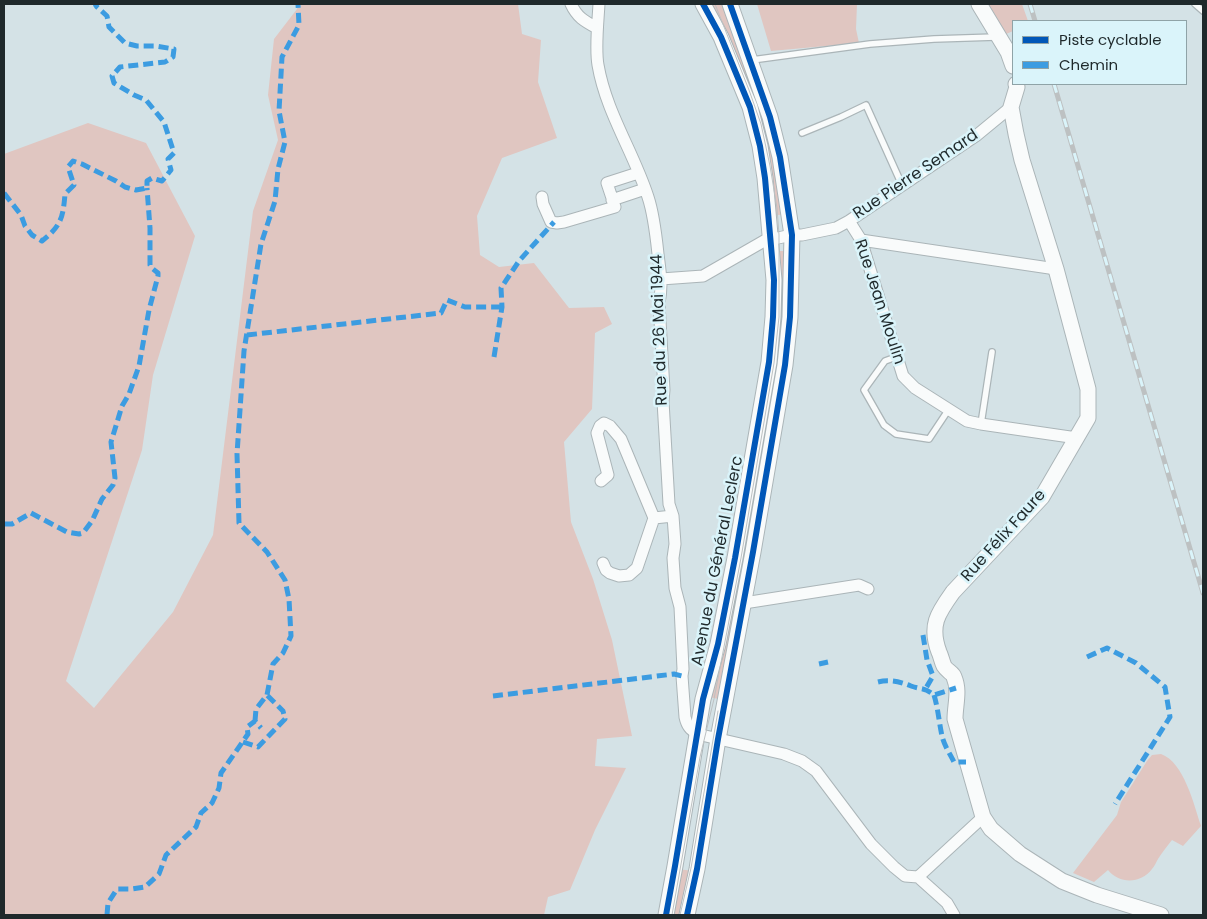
<!DOCTYPE html>
<meta charset="utf-8">
<style>
body{margin:0}
#map{position:relative;width:1207px;height:919px;overflow:hidden;background:#d4e2e6;font-family:Poppins,sans-serif}
canvas{display:block}
.frame{position:absolute;inset:0;border:5px solid #1f292b;pointer-events:none}
.legend{position:absolute;left:1012px;top:20px;width:175px;height:65px;box-sizing:border-box;background:#daf4fa;border:1px solid #8fa3a7;margin:0;padding:6px 9px;list-style:none;font-size:15px;color:#1f292b}
.legend li{display:flex;align-items:center;gap:10px;height:25px}
.legend b{width:25px;border:1px solid #8fa3a7}
</style>
<div id="map">
<canvas width="1207" height="919"></canvas>
<div class="frame"></div>
<ul class="legend">
<li><b style="height:6px;background:#0057b8"></b>Piste cyclable</li>
<li><b style="height:6px;background:#3c9ce1"></b>Chemin</li>
</ul>
</div>
<script>
const ctx = document.querySelector('canvas').getContext('2d');
ctx.lineJoin = 'round';
function fill(path, color) { ctx.fillStyle = color; ctx.fill(path, 'evenodd'); }
function strokePath(path, color, width, dash) { ctx.strokeStyle = color; ctx.lineWidth = width; ctx.lineCap = dash ? 'butt' : 'round'; ctx.setLineDash(dash || []); ctx.stroke(path); }
function write(font, color, halo, rows, align = 'center') {
  ctx.font = font + ' Poppins,sans-serif'; ctx.lineWidth = 5; ctx.setLineDash([]); ctx.textBaseline = 'middle'; ctx.strokeStyle = halo; ctx.fillStyle = color; for (const [text, x, y, turn = 0] of rows) {
    ctx.save(); ctx.translate(x, y); ctx.rotate((+turn || 0) * Math.PI / 180); ctx.textAlign = isNaN(turn) ? turn : align; if (halo) ctx.strokeText(text, 0, 0); ctx.fillText(text, 0, 0); ctx.restore();
  }
}
const green = new Path2D(`
 M298,4H518L522,34L541,40L538,82L557,138L502,158L477,216L480,255L499,267L534,263L569,308L604,307L612,324L595,333L592,409L564,442L571,522L593,579L612,640L632,736L597,739L595,766L626,768L595,830L570,890L548,897L544,915H4V154L88,123L146,143L195,236L153,375L142,450L66,681L94,708L173,612L213,535L253,211L278,140L268,95L274,39L297,9Z
 M706,4H726L761,99L785,214L772,216L765,155Z
 M757,4H857L856,29L859,43L771,51Z
 M985,4H1022L1028,21H1013V31L1004,35Z
 M777,251H789L787,316L723,700L709,697L721,653Z
 M1161,754C1184,762 1194,805 1201,826L1183,846L1172,840C1167,846 1162,853 1158,859C1156,862 1155,866 1152,869C1141,884 1119,884 1108,870L1094,882L1073,873L1117,815L1121,802L1147,761L1152,755Z
 M677,869L694,871L684,915H669Z`);
const lane = new Path2D(`
 M1195,4L1203,11
 M752,60L870,44L934,39L996,37
 M802,133L841,117L866,105L902,185
 M896,357L885,361L864,390L884,425L896,434L929,439L949,409
 M981,424L992,352`);
const street = new Path2D(`
 M571,4C577,17 584,21 597,28
 M599,4C598,22 595,48 598,65C606,112 634,153 648,197C654,215 656,235 658,254C660,271 663,285 659,303L664,390L663,401L669,504L673,516L675,544L673,558L675,588L680,607L683,669L682,676L685,717C687,726 690,729 697,734L784,754L802,761L816,771L871,844L894,867L905,876L918,877L983,817
 M542,197L543,204L551,222L557,223L564,222L615,207L607,183L638,173
 M612,200L645,189
 M849,221L861,240L903,376L915,388L967,421L981,424L1077,438
 M861,240L1056,269
 M661,279L703,276L764,241L792,235H802L836,228L849,221L977,135L1011,107
 M601,481L608,475L597,433L600,426L604,423L610,426L621,439L654,518
 M603,563L606,570L610,573L619,576L629,575L637,568L654,518L673,516
 M744,603L859,585L868,589
 M918,877L947,903L954,915`);
const secondary = new Path2D(`
 M979,4L1008,52L1013,66
 M1016,84L1017,87L1011,107L1016,134L1022,160L1056,269L1088,389V418L1042,497L953,592C938,613 929,625 939,652C941,656 942,662 944,666C947,671 953,673 954,677C960,691 955,705 955,719L983,817L991,829L1020,854L1062,881L1097,895L1161,915
 M666,915L675,866L703,699L718,644L735,558L769,362L773,317L774,280L765,178L760,146L750,107L721,37L703,4
 M687,915L697,869L718,739L753,552L785,365L790,317L792,235L780,157L770,117L730,4`);
const tram = new Path2D(`
 M672,915L700,757L714,699L741,558L774,363L779,317V235L777,208L770,166L761,124L749,90L715,4
 M680,915L691,868L718,711`);
const rail = new Path2D(`
 M1030,4L1035,21
 M1054,84L1203,593`);
const quiet = new Path2D(`
 M4,193L21,215L25,226L32,235L42,241C61,226 63,218 65,194L74,185L68,167L73,161L82,164L116,181L125,187L136,190L147,188V181L152,178L162,181L171,170L168,159L174,153L164,122L146,100L134,95L114,83L112,76L120,67L165,62L173,57L174,49L155,46H137L125,43L109,27L107,16L97,7L95,4
 M247,335L441,313L447,300L465,307H502
 M494,357L502,307L501,288L519,261L554,222
 M4,524H12L31,513L67,532L79,534L83,533L92,521L102,499L113,485L115,478L111,442L122,406L129,394L139,366L149,310L158,276V273L153,269L150,265V228L147,188
 M923,635L927,660L933,676L926,688
 M1087,657L1107,648L1136,663L1165,687L1170,717L1115,804
 M819,664L828,662
 M878,682C890,679 900,682 911,686C922,690 924,687 934,695L956,688
 M934,695C938,708 939,722 942,736C944,745 950,754 954,762H966
 M493,696L674,674L682,676
 M255,721L256,709L267,695L273,664L283,653L291,636L289,599L285,580L267,552L239,523L237,454L244,351L261,244L275,201L278,169L285,142L279,111L282,57L299,25L298,4
 M243,742L258,747L285,719L283,711L267,695
 M107,915L108,903L117,889H132L145,887L159,874L166,855L196,827L201,813L212,803L219,788L221,773L248,734L247,727L255,721L261,728`);
const cycleway = new Path2D(`
 M666,915L675,866L703,699L718,644L735,558L769,362L773,317L774,280L765,178L760,146L750,107L721,37L703,4
 M687,915L697,869L718,739L753,552L785,365L790,317L792,235L780,157L770,117L730,4`);
const streetNames = [
 ["Rue Pierre Semard",916,175,-34],
 ["Rue Jean Moulin",879,302,72],
 ["Rue du 26 Mai 1944",660,330,-92],
 ["Rue Félix Faure",1004,536,-48],
 ["Avenue du Général Leclerc",718,561,-79]
];
fill(green, '#e0c6c1');
strokePath(lane, '#abb5b8', 8);
strokePath(street, '#abb5b8', 13);
strokePath(secondary, '#abb5b8', 17);
strokePath(lane, '#f9fbfb', 5.5);
strokePath(street, '#f9fbfb', 11);
strokePath(secondary, '#f9fbfb', 15);
strokePath(tram, '#bdc1c2', 1);
strokePath(rail, '#bdc1c2', 5);
strokePath(rail, '#daf4fa', 3, [9]);
strokePath(quiet, '#3c9ce1', 5, [10, 5]);
strokePath(cycleway, '#0057b8', 6);
write('16px', '#1f292b', '#daf4fa', streetNames);
</script>
